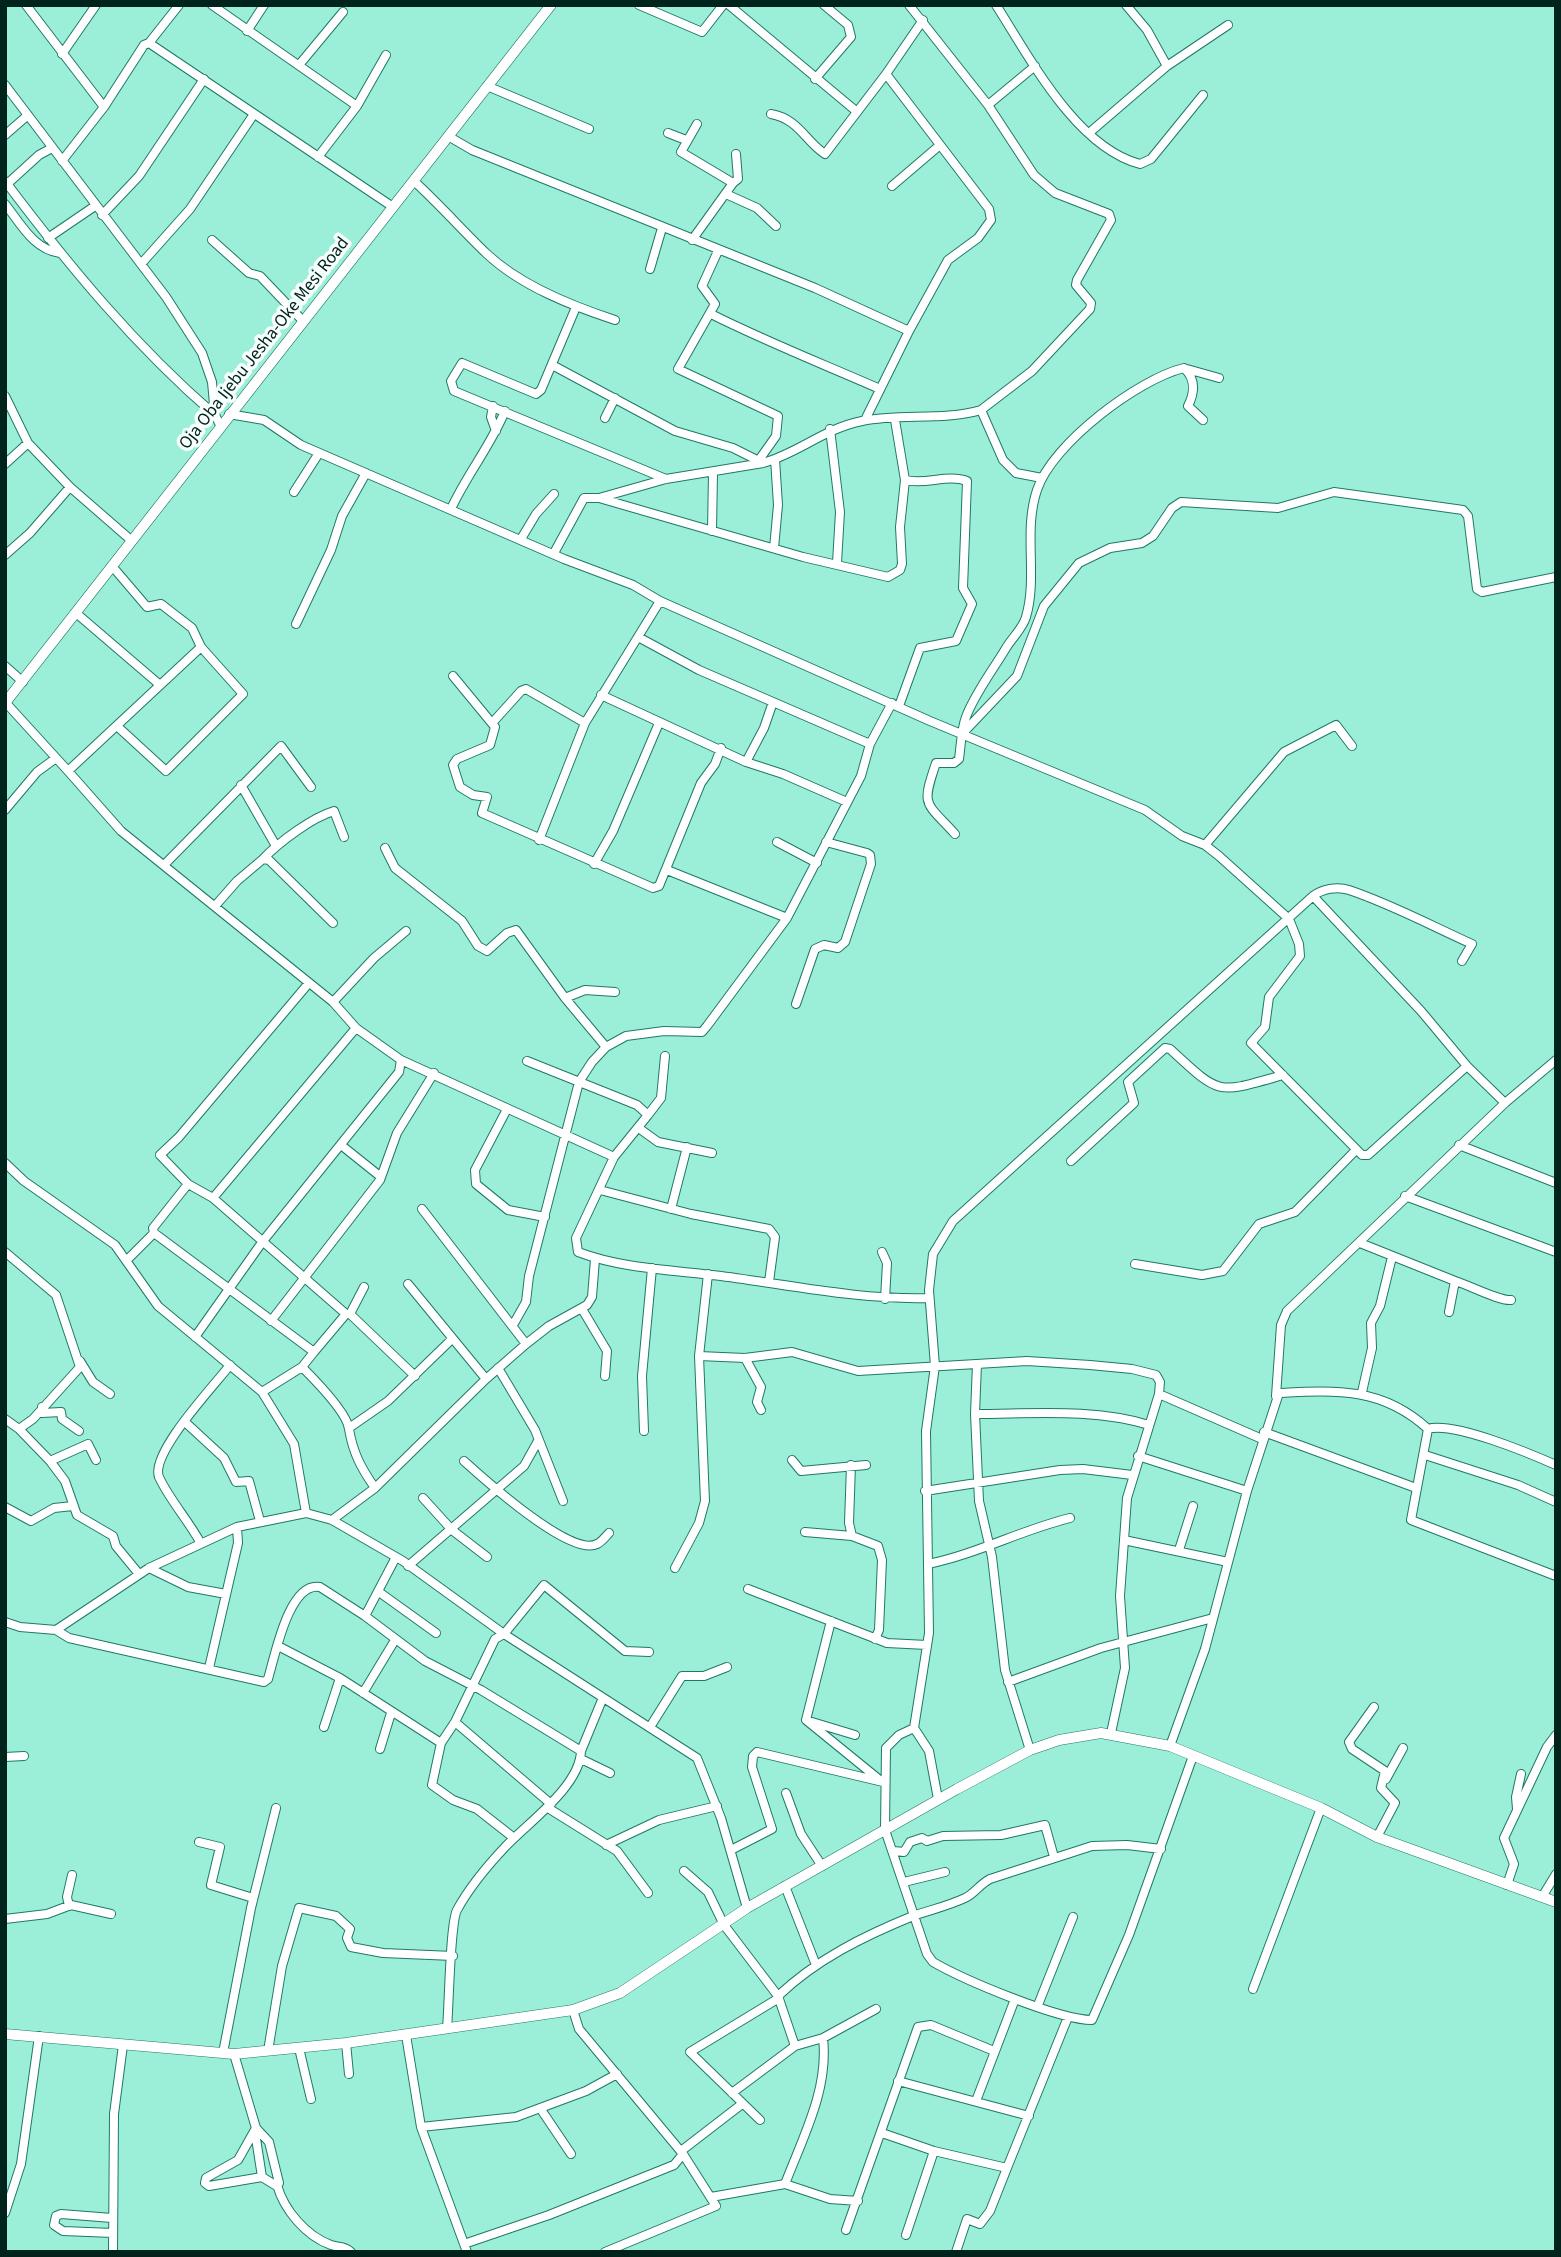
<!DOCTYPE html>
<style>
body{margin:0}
#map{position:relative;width:1561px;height:2257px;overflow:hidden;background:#9befd9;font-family:"Source Sans 3",sans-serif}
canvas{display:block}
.frame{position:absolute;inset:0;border:7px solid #00231c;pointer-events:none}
</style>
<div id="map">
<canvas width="1561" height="2257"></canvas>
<div class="frame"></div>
</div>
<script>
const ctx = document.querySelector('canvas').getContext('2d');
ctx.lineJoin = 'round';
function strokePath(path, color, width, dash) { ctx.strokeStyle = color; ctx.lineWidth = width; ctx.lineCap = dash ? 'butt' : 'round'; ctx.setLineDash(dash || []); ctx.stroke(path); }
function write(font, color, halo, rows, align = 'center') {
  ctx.font = font + ' "Source Sans 3",sans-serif'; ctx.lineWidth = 7; ctx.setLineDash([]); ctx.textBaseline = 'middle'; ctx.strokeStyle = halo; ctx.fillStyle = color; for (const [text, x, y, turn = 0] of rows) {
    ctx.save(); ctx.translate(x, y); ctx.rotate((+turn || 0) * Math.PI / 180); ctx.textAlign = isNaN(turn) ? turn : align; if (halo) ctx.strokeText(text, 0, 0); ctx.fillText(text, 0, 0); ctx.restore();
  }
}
const minor = new Path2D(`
 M26,5L104,107
 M212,5L357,106L318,157
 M639,5L702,32L723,5
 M729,5L856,111
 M909,5L988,105L1034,175L1055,193L1109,214L1111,220L1077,280L1076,285L1091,303L1090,309L1032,371L981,410
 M996,5C1030,58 1076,147 1140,164L1151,159L1203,95
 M1126,5L1147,30L1167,66
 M247,31L264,5
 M149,43L393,207
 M62,54L96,5
 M299,65L343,12
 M815,79L851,37L848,25L824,5
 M5,85L166,297L202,353L212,382L215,415L220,425
 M487,86L589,129
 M988,105L1035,66
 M357,106L386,55
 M771,114C799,119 805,141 825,154L886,74
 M668,133L686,140
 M1089,133L1167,66L1228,25
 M5,135L28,115
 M448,136L472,150L815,288L909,331L865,420
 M62,161L104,107L144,45L149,43L179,5
 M5,181C69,266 135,346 215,415
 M415,182C440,205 463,231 487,254C521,286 572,306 615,320
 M733,183L738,179L736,154
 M5,186L39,155L52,148
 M892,186L940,145
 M726,194L757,208L776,226
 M5,204C21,224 34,250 60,253
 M102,215L139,176L204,79
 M48,238L95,206
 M212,240L249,273L260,276L302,320
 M692,240L733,183L681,152L697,124
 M718,251L702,286L715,304L678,369L778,416L776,436L759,460
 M141,264L190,209L254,114
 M650,269L662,228
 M576,307L541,390L536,394L462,363L451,381L454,391L666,479
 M711,314C767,342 823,364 880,389
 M909,331L948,260L978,238L991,220L989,209L886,74L923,20
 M554,366L675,431L733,448L763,463
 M1187,369L1219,378
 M5,396L28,443L70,487L132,541
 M493,406L491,417L496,431
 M229,414L264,420L301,445L564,559L633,585L660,601L930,721L1145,810L1182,836L1205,845L1219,856L1289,919L1299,944L1300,956L1269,997L1265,1027L1251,1043L1362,1155H1368L1467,1066
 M605,418L615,398
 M830,429L840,512L837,563
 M5,464L28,443
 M294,492L319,453
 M599,498L803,557L888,577L900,570L902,564L900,527L905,480L895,420
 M451,509C467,474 490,447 505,411
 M712,531L713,473
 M521,539L536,514L554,494
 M774,548L778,505L775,459
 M554,553L584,498H599L666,479L763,463C799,453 823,429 862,421C900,413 943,421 981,410L1003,460L1016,473L1042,478
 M5,555L30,533L70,487
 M76,613L160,685
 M296,624L331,550L342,516L366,473
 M640,638L699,670L773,702
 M5,666L23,682
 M453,676L495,727L490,745L457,759L453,765L460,787L473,795L487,797L482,813L653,888L659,886L701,783L715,764L721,748
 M601,695L746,762L783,774L847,802
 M6,703L68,771L201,647L192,628L161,604L147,607L112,566
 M899,706L920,648L956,641L972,604L963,588L967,481C948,474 925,485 905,480
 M493,722L521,691L526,689L585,723
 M118,727L166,771L243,694L201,647
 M962,734L1017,676L1044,606L1079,563L1110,548L1142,543L1153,536L1172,508L1181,502L1278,508L1334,492L1463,510L1468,516L1477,589L1482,592L1556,577
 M746,762L764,728L773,702L870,744
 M68,771L121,831L333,1002L356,1028L401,1060L614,1157
 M241,785L276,846
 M5,810L37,772L56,758
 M955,834C925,801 921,807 936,763H954L959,759C961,745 961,730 966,717C975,693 993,670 1006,648C1012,638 1023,628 1026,617C1038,576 1023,531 1037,490C1052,444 1138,379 1184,368C1196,379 1195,392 1188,406L1203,420
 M539,840L585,723L660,601
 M777,842L817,863
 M1205,845L1284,752L1336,725L1352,746
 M385,848L395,868L462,921L478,946L487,951L507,933L516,930L565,998L606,1047
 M263,859C279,842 313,817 334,811L344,837
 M594,864L613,831L659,723
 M164,865L281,746L311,787
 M667,870L787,918
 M1313,896C1322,889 1337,886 1349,890C1391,904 1432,926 1472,944L1462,961
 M215,906L237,881L263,859L269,860L333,923
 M308,984L179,1137L160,1155L188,1184L213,1198L346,1314
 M565,998L585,990L615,992
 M333,1002L374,958L406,931
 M796,1004L815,949L824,945L838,948L845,942L871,864L870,855L867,853L826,842
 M527,1061L637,1105L648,1115L614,1157L576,1238L578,1252C623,1269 674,1270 721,1276C790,1285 859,1300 929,1298
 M1505,1103L1556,1060
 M506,1111L475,1170L476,1184L508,1210L545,1217
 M648,1115L661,1098L665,1056
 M640,1129L658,1142L712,1153
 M341,1145L381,1177
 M1459,1145L1556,1183
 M1071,1161L1134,1103L1128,1082L1165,1048L1170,1049C1221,1096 1216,1094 1283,1075
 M5,1163L24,1181L115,1245L158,1306L262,1392L294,1444L306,1513
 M188,1184L153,1228L154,1233L314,1352L346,1314H350L364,1287
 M600,1190L691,1214L769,1229L775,1237L769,1282
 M1405,1196L1556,1252
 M213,1198L356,1028
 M422,1209L526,1344
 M671,1209L687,1147
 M1360,1243L1455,1281L1449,1312
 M5,1252L56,1295L80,1367L33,1419L19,1429
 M882,1252L887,1263L885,1299
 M128,1259L154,1233
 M1135,1264L1202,1275L1223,1271L1259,1224L1295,1212L1355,1151
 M1455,1281C1469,1285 1499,1301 1511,1300
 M408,1284L486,1379
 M582,1309L607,1351L605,1376
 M350,1314L415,1376
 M271,1321L380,1180L397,1133L434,1073
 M513,1325L526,1302L529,1276L579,1082L592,1062L606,1047L626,1036L664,1031L702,1032L707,1026L787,918L861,776L870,744L892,703
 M195,1337L263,1241L399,1072L401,1060
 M699,1356L745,1358L792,1352L858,1371L1027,1361L1090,1365L1132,1369L1156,1375L1160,1382L1159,1394L1127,1498L1120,1596L1125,1668L1111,1733
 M745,1358L761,1387L757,1402L761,1410
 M80,1361L93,1382L110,1394
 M977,1364L975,1414L979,1501L992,1557L1005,1670L1030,1750
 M302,1367C314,1379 347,1412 349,1429C353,1453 361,1468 375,1488
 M498,1368L535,1430L563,1501
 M262,1392L302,1367L314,1352
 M1362,1392L1372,1348L1371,1323L1380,1306L1392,1257
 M1159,1394L1262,1439
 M42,1407V1413L61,1412L62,1419L79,1431
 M975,1414C1032,1414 1093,1408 1149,1425
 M5,1419L19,1429L50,1461L65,1481L77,1515L113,1536L116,1546L139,1574
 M185,1422L224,1458L236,1482L249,1481L260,1521
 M349,1428L388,1401L452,1339
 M1428,1429C1453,1421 1531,1454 1556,1465
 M644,1431L642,1376L652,1268
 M1264,1432L1416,1488
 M1425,1455L1518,1485L1556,1502
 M1138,1456L1247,1491
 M792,1460L801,1471L866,1465
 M50,1461L88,1444L96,1460
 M464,1461C484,1479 571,1558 597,1544C602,1542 606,1536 609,1533
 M851,1465L849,1523L852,1536
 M925,1491L1060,1470L1083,1469L1132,1475
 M423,1498L452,1530L487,1557
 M5,1507L31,1521L54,1508L73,1506
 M332,1520L375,1488L486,1379L526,1344L549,1326L587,1305L592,1297L595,1259
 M805,1532L852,1536L878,1546L882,1560L879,1630L875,1639
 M1124,1540L1228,1562
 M200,1542C188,1520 169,1499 159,1477C150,1453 214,1386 230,1365
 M1179,1550L1193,1506
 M928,1564C977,1554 1021,1530 1070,1518
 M408,1566L524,1466L538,1441
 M149,1568L188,1587L226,1594
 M675,1568L699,1523L705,1501L699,1356L708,1274
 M748,1589L887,1643L927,1645
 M379,1592L436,1633
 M365,1616L396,1557
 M831,1621L806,1720L881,1781
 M5,1622L20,1627L56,1630L149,1568L237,1527L306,1513L332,1520L403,1561L504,1634L697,1758L721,1818L747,1908
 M56,1630L69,1638L264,1682L268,1679C275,1656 289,1581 320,1587L365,1616L425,1661L481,1690L581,1751
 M278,1646L340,1678L441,1743L455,1722L495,1639L504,1634L544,1585L625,1651L649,1652
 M209,1668L238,1543L237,1527
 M1008,1682L1101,1648L1213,1618
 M363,1693L395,1640
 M1374,1707L1349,1742L1352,1749L1385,1771L1381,1788L1395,1803L1377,1837
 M455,1722L551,1804
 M812,1722L855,1735
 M324,1727L340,1678
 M650,1727L682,1676H704L727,1667
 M914,1728L929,1751L938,1799
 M441,1743L432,1785L453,1800L477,1809L514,1838
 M1170,1746L1205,1649L1247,1491L1279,1393C1336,1390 1382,1387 1428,1429L1411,1520L1556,1576
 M380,1749L391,1713
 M1193,1756L1129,1935L1092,2020C1059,2020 964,1980 933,1962L927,1954L885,1830L886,1748L899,1735L914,1728L929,1633L926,1431L935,1366L929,1290L933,1254L953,1221L1313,896L1421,1011L1467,1066L1505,1103L1287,1311L1281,1325L1276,1396
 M5,1757L24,1756
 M581,1759L610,1773
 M1386,1779L1403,1748
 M786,1793L801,1834L822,1866
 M548,1808L617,1851L648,1893
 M1517,1809L1516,1797L1521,1774
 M199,1842L220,1847L211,1885L253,1898
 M606,1845L659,1820L717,1806
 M731,1850L772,1829L752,1767L753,1756L757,1752L883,1782
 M894,1851L904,1852L910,1842L922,1838L927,1841L943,1836L1001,1835L1045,1825L1054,1857
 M684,1871L708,1892L724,1925L778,1996L795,2046
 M904,1882L945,1872
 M1507,1885L1514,1864L1504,1838L1547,1747L1556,1735
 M785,1886L816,1965
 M1542,1897L1556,1874
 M69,1906L67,1897L72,1875
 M5,1919L47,1914L71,1905L111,1914
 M1253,1989L1321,1808
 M778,1996C817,1959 864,1936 913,1916C930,1910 948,1906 965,1898C974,1894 980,1884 990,1879L1092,1846L1127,1845L1161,1849
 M1038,2005L1073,1917
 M573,2010L579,2029L683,2154L716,2206L605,2252
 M447,2028C449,2008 450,1923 457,1910C469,1888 488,1865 506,1846C529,1822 580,1786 581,1751L602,1700
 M406,2035L421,2127L467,2252
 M823,2038L876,2009
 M346,2043L349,2074
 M299,2048L311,2099
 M268,2051L282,1966L299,1908L336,1916L350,1929L347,1938L351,1947L383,1953L453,1956
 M223,2053L251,1908L276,1808
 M234,2054L256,2128L269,2142L279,2183L275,2185L262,2177L209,2186L205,2183L206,2178L238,2160L256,2128
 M898,2081L1029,2116
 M732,2093L795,2046L823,2038C829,2089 803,2137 785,2184
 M976,2101L1015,1999
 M540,2108L571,2154
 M760,2120L690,2052L779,1998
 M421,2127L516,2117L586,2091L617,2074
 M255,2132L262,2177
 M882,2133L934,2151L1007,2168L1068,2017
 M681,2151L742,2104
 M277,2185C284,2210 306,2236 331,2245C339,2248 344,2245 351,2252
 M711,2197L785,2184L830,2199L858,2201
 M5,2213L21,2164L39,2036
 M112,2218L61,2214L56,2216L54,2225L63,2231L113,2233
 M846,2230L918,2027L931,2025L994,2051
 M906,2235L934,2151
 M464,2244L549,2215L674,2165L683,2154
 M113,2252L114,2114L123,2045
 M956,2252L967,2219L980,2224L990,2211L1007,2168`);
const major = new Path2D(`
 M5,703L551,5
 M5,2034L234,2054L346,2043L573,2010L620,1993L747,1908L957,1789L1030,1750L1059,1740L1101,1733L1170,1746L1321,1808L1377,1837L1556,1902`);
const streetNames = [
 ["Oja Oba Ijebu Jesha-Oke Mesi Road",265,344,-52]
];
strokePath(minor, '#1f7967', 10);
strokePath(major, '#1f7967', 11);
strokePath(minor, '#fff', 8);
strokePath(major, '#fff', 10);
write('18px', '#00231c', '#f7fefc', streetNames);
</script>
